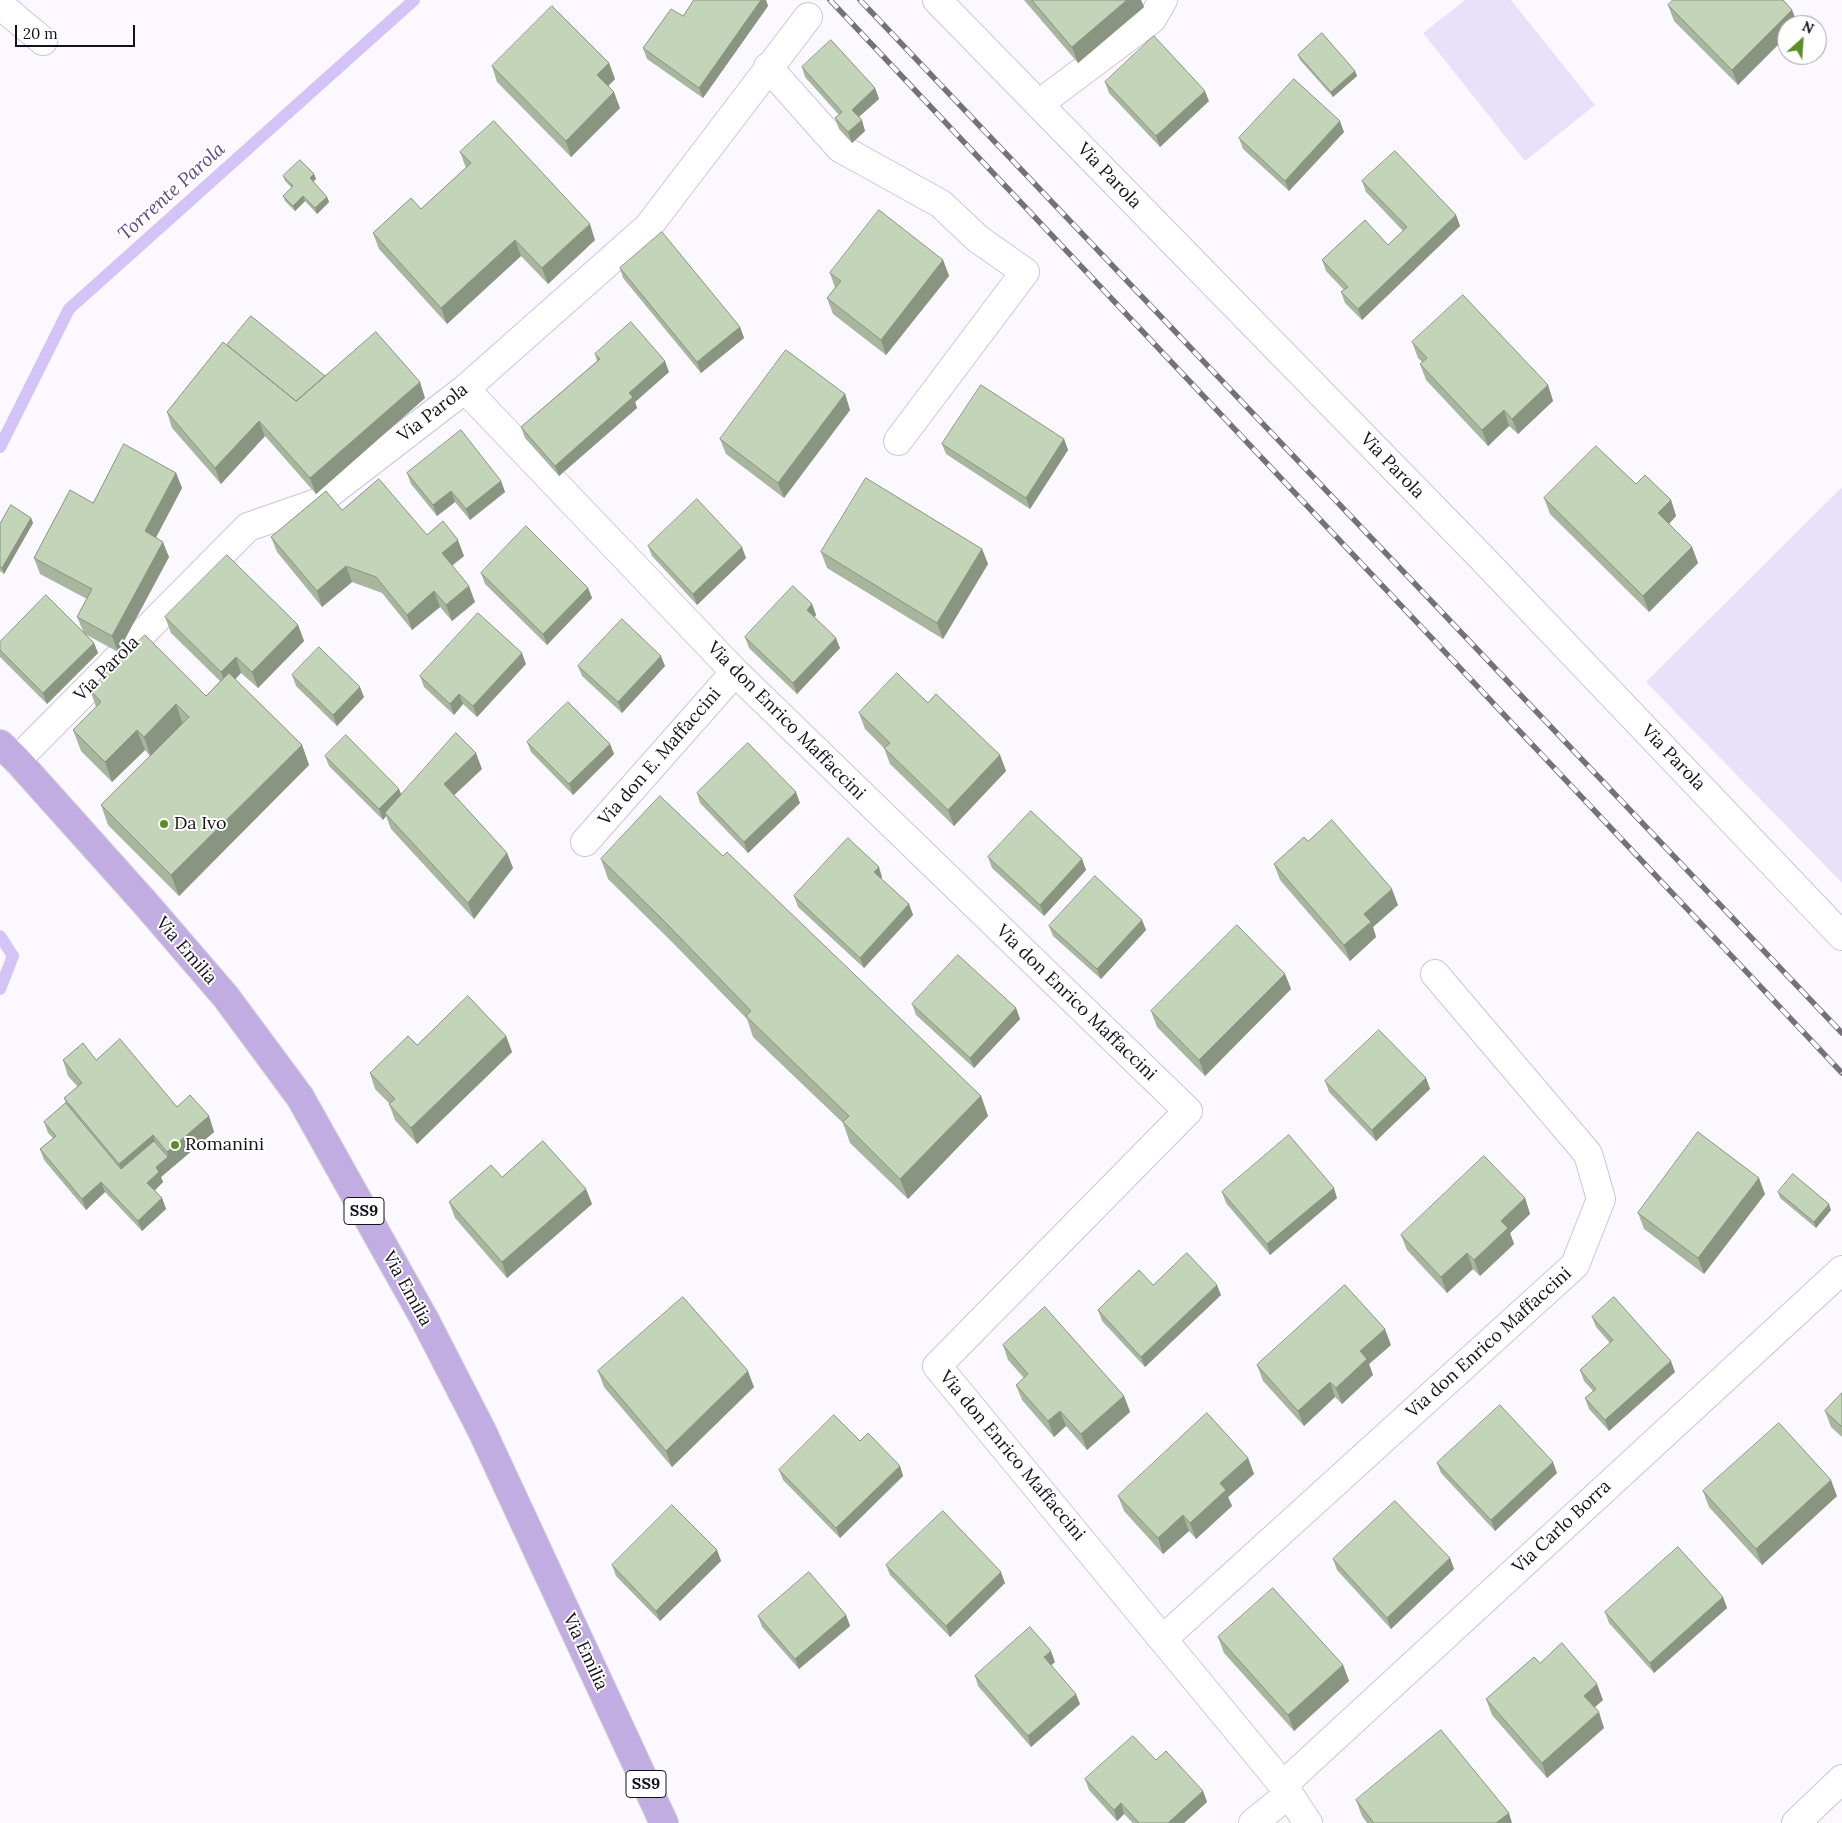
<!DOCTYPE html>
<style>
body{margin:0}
#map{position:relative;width:1842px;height:1823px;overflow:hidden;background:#fbf9ff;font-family:Lora,serif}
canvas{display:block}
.north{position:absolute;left:1777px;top:15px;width:50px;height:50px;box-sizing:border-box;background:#fff;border:1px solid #a1a0a4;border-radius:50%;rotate:26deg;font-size:14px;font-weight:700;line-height:20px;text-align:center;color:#15111b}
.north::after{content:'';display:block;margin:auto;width:18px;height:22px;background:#5c8e25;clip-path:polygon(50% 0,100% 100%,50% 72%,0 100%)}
.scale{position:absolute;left:15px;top:25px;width:120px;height:22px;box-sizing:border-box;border:2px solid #15111b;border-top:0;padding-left:6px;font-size:15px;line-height:18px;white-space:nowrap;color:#15111b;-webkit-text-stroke:4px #fff;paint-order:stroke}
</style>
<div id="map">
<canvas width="1842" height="1823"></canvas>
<div class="north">N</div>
<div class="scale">20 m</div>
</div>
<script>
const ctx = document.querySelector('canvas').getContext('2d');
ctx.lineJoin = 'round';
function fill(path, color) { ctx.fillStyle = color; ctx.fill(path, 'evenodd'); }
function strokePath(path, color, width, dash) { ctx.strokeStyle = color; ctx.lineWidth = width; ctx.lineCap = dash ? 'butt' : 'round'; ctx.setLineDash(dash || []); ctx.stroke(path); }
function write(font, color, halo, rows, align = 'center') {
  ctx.font = font + ' Lora,serif'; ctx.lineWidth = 4; ctx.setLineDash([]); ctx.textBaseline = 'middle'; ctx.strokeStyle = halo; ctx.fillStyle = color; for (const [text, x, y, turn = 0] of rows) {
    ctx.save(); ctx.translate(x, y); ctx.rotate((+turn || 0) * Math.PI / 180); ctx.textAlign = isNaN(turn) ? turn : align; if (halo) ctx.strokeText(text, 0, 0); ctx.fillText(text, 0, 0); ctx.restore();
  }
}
const green = new Path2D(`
 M1465,0H1511L1595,105L1525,161L1423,33Z
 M1841,488L1842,489V883L1646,682Z`);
const stream = new Path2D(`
 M0,447L69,309L414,0
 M0,936L13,956L0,989`);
const minor = new Path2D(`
 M937,0L1483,559L1842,936
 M0,5L43,41
 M768,67L840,148L941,204L978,239L1025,272L898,441
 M1039,104L1152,19L1163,0
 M465,389L735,672L1188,1111L937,1366L1283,1785L1308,1823
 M17,760L248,527L317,503L465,389L648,227L808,17
 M585,842L735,672
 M1163,1639L1575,1265L1601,1199L1588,1154L1435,974
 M1283,1785L1842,1270
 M1253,1823L1289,1794
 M1796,1823L1842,1779`);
const major = new Path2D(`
 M0,744L17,760L146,904L226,997L300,1097L425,1320L482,1431L664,1823`);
const rail = new Path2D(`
 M830,0L1842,1073
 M860,0L1842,1033`);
const wall = new Path2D(`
 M694,0H766L768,6L703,98L647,59L643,48L683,16Z
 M1024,0H1141L1144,7L1078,63Z
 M1668,5L1792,10L1798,25H1787L1738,85L1674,21Z
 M1298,55L1355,71L1357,76L1333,97L1300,60Z
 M609,63L615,79L608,86L620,108L571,157L497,82L492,66Z
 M802,67L875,88L879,99L859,117L865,131L852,143L839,129L835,118L839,115L805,77Z
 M1105,82L1209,101L1160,147L1109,93Z
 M1344,132L1289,191L1243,149L1239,138Z
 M460,152L595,240L548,284L521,256L447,324L379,249L373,233L421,209L466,168Z
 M314,174L316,179L313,181L327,197L329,202L317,214L305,201L295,211L285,201L283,196L292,188L285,181L283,176Z
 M1362,181L1456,215L1460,226L1362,320L1345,303L1341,292L1344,290L1326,271L1322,260L1388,245L1403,231L1366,192Z
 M943,260L949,276L886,355L833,314L827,298L835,288L830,273Z
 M620,268L740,327L744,338L701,373L623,278Z
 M1412,342L1548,385L1553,401L1518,434L1509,426L1488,446L1426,380L1420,364L1422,362L1418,358Z
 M227,345L325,376L425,398L316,494L265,436L221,484L172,428L167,412Z
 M595,354L669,372L635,402L637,408L559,476L525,438L521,427L597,361Z
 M845,394L850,410L784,498L726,454L720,439Z
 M1064,439L1068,450L1030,509L946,454L942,444Z
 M176,473L182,488L156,537L169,557L118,652L85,634L94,643L98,653L47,704L0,657V642L83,631L77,617L87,599L40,574L34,558L93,503Z
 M407,473L501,481L505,492L470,520L455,502L437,516L411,484Z
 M1636,484L1671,500L1676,516L1669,524L1692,547L1698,563L1649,612L1550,514L1544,498Z
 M342,510L427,535L464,556L452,566L475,602L452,621L440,607L412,630L382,593L352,582L322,607L277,552L271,537Z
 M31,518L33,523L4,574L0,571V524Z
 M648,546L746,558L697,605L652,556Z
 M982,549L988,564L943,639L827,568L821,552Z
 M481,573L588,588L592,598L547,645L485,584Z
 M812,604L816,615L814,617L840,648L797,694L749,648L745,637Z
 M165,617L298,625L304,641L258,688L241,673L235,679L302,745L309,765L179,896L108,825L101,805L150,756L145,750L112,782L81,751L73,730L96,707L90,690L206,696L220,681L171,633Z
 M526,664L477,717L463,704L454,715L424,687L420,676Z
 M578,666H665L622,713L582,676Z
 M292,675L364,697L337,726L296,686Z
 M928,703L1000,755L1006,771L954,826L890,764L884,748L865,729L859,713Z
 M527,742L610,744L614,754L573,795L531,752Z
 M325,756L399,789L401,795L482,769L454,795L507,853L513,868L474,919L391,829L386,816L383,820L329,766Z
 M697,793L800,803L748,853L700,803Z
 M1308,841L1398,905L1373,927L1376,937L1350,961L1280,880L1274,864Z
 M723,856L981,1096L988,1116L908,1199L850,1143L843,1123L753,1037L747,1019L672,942L608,879L601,859Z
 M988,857L1082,859L1086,870L1044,916L992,868Z
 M882,877L881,879L909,904L913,915L864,968L798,907L794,896Z
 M1142,920L1146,930L1101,979L1053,936L1049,926Z
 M1285,974L1291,989L1205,1076L1157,1027L1151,1011Z
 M912,1004L1016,1008L1020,1019L974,1068L916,1015Z
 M506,1036L512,1052L417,1144L395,1120L389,1104H390L375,1089L370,1073L417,1045Z
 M63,1060H96L177,1107L209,1116L214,1132L161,1177L163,1182L155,1190L162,1198L166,1209L142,1231L105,1192L86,1210L44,1160L40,1149L53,1138L48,1133L44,1122L66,1103L64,1098L78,1087L68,1076Z
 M1426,1078L1430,1089L1376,1141L1329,1092L1325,1081Z
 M586,1189L592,1204L507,1278L455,1218L449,1202Z
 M1222,1192L1337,1198L1270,1255L1226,1203Z
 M1778,1192L1831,1210L1816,1228L1780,1198Z
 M1765,1194L1704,1274L1644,1229L1638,1213Z
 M1525,1198L1530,1214L1510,1233L1514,1244L1480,1276L1473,1269L1447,1293L1407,1250L1401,1235Z
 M1221,1295L1145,1367L1102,1321L1098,1310Z
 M1592,1317L1675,1372L1609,1431L1589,1409L1585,1398L1593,1391L1584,1381L1580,1370L1610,1343L1596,1327Z
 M1003,1345L1124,1396L1130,1412L1087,1450L1066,1426L1054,1437L1022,1400L1016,1385L1024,1378L1008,1360Z
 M1391,1345L1369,1364L1373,1375L1342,1404L1335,1397L1304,1426L1263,1381L1257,1365Z
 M598,1371L754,1387L672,1467L604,1387Z
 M1842,1393V1437L1831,1427L1825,1411Z
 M860,1441L900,1466L903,1476L840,1538L783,1480L779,1470Z
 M1248,1458L1254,1474L1228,1497L1232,1506L1196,1539L1189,1531L1163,1554L1124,1511L1118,1496Z
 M1437,1463L1557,1473L1495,1531L1441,1473Z
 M1703,1491L1837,1496L1762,1565L1709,1507Z
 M717,1550L721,1561L660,1621L616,1576L612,1565Z
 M1450,1558L1454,1569L1391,1629L1337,1570L1333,1559Z
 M886,1565L1005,1583L950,1637L890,1575Z
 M1723,1597L1727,1608L1654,1673L1609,1623L1605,1612Z
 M846,1615L850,1626L799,1669L762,1627L758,1616Z
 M1218,1637L1343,1665L1349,1681L1294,1731L1224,1653Z
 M1055,1662L1051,1665L1080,1704L1031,1747L978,1686L975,1676Z
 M1540,1663L1603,1700L1595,1707L1604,1728L1547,1778L1492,1715L1486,1699Z
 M1156,1760L1203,1791L1207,1802L1184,1823H1133L1124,1814L1117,1821L1089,1790L1085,1779Z
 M1356,1800L1512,1823H1367L1362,1816Z`);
const shadedWall = new Path2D(`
 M761,0H766L768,6L703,98L699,88Z
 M1127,0H1141L1144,7L1078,63L1072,47Z
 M1792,10L1798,25H1787V36L1738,85L1732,70Z
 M609,63L615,79L603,91L597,75Z
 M1355,71L1357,76L1333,97L1331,92Z
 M875,88L879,99L855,120L852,110Z
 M1205,91L1209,101L1160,147L1156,136Z
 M614,92L620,108L571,157L566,141Z
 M862,120L865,131L852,143L848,132Z
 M1340,121L1344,132L1289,191L1285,181Z
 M314,174L316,179L312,183L310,178Z
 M303,196L305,201L295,211L293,206Z
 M327,197L329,202L317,214L315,208Z
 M1456,215L1460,226L1362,320L1358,309Z
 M590,224L595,240L548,284L542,268Z
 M515,240L521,256L447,324L441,308Z
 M943,260L949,276L886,355L881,340Z
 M740,327L744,338L701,373L697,362Z
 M665,361L669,372L635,402L637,408L559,476L555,466L629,393Z
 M420,382L425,398L316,494L310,478Z
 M1548,385L1553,401L1518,434L1512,419Z
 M845,394L850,410L784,498L778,483Z
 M1504,410L1509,426L1488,446L1482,430Z
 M259,421L265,436L221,484L215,468Z
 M1064,439L1068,450L1030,509L1026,498Z
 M176,473L182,488L151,547L145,531Z
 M501,481L505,492L470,520L466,509Z
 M451,491L455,502L437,516L433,505Z
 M1671,500L1676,516L1664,529L1658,513Z
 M31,518L33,523L4,574L2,568Z
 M458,540L464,556L447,569L442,553Z
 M163,542L169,557L118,652L112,636Z
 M742,547L746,558L697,605L693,594Z
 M1692,547L1698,563L1649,612L1643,596Z
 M982,549L988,564L943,639L937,623Z
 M346,566L352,582L322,607L317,591Z
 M469,586L475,602L452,621L446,605Z
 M588,588L592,598L547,645L543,634Z
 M434,591L440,607L412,630L407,615Z
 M812,604L816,615L811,621L807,610Z
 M298,625L304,641L258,688L252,672Z
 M836,638L840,648L797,694L793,683Z
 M94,643L98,653L47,704L43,693Z
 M522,653L526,664L477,717L473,706Z
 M661,656L665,666L622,713L618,702Z
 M236,657L241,673L227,688L221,672Z
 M360,687L364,697L337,726L333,715Z
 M459,694L463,704L454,715L450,704Z
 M176,704L183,725L151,757L144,737Z
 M137,730L145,750L112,782L105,762Z
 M610,744L614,754L573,795L569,784Z
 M302,745L309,765L179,896L171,875Z
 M476,753L482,769L449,800L444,784Z
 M1000,755L1006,771L954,826L948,810Z
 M399,789L403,799L385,813L386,816L383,820L379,809Z
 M796,792L800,803L748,853L744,842Z
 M507,853L513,868L474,919L468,903Z
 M1082,859L1086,870L1044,916L1040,905Z
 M879,867L882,877L878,882L874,872Z
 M1392,889L1398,905L1373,927L1376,937L1350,961L1344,945L1364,914Z
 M909,904L913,915L864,968L860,958Z
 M1142,920L1146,930L1101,979L1097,969Z
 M1285,974L1291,989L1205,1076L1199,1060Z
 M1016,1008L1020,1019L974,1068L970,1058Z
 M506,1036L512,1052L417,1144L411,1128Z
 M1426,1078L1430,1089L1376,1141L1372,1130Z
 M981,1096L988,1116L908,1199L900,1179Z
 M209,1116L214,1132L161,1177L163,1182L151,1194L147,1183L156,1167L168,1157L167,1152Z
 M153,1135L158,1151L125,1179L119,1164Z
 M1759,1178L1765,1194L1704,1274L1698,1258Z
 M101,1182L105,1192L86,1210L82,1199Z
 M1334,1188L1337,1198L1270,1255L1267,1244Z
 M586,1189L592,1204L507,1278L502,1262Z
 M162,1198L166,1209L142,1231L138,1221Z
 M1525,1198L1530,1214L1510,1233L1514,1244L1480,1276L1474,1260L1501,1221Z
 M1829,1204L1831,1210L1816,1228L1814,1222Z
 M1467,1253L1473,1269L1447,1293L1441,1277Z
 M1217,1285L1221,1295L1145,1367L1141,1357Z
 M1385,1329L1391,1345L1369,1364L1373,1375L1342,1404L1336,1388L1360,1351Z
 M1671,1361L1675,1372L1609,1431L1605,1420Z
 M748,1371L754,1387L672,1467L666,1451Z
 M1330,1382L1335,1397L1304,1426L1298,1411Z
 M1124,1396L1130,1412L1087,1450L1081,1434Z
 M1060,1411L1066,1426L1054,1437L1048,1421Z
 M1248,1458L1254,1474L1228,1497L1232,1506L1196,1539L1190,1523L1220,1483Z
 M1553,1462L1557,1473L1495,1531L1491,1520Z
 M900,1466L903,1476L840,1538L836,1528Z
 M1831,1480L1837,1496L1762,1565L1756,1549Z
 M1183,1515L1189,1531L1163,1554L1158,1538Z
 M717,1550L721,1561L660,1621L656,1611Z
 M1450,1558L1454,1569L1391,1629L1387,1618Z
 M1001,1572L1005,1583L950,1637L946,1626Z
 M1723,1597L1727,1608L1654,1673L1650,1663Z
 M846,1615L850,1626L799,1669L795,1659Z
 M1051,1651L1055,1662L1048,1668L1044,1657Z
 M1343,1665L1349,1681L1294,1731L1288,1715Z
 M1597,1684L1603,1700L1590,1711L1584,1696Z
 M1076,1694L1080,1704L1031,1747L1028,1736Z
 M1599,1712L1604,1728L1547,1778L1542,1763Z
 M1203,1791L1207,1802L1184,1823H1168Z
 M1121,1803L1124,1814L1117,1821L1114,1810Z
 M1509,1813L1512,1823H1496Z`);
const building = new Path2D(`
 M694,0H761L699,88L643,48L671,9L683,16Z
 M1032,0H1127L1072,47Z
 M1673,0H1783L1792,10L1732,70L1668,5Z
 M552,6L609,63L597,75L614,92L566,141L492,66Z
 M1322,33L1355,71L1331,92L1298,55Z
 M1154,36L1205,91L1156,136L1105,82Z
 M831,40L875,88L852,110L862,120L848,132L835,118L842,112L802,67Z
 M1294,79L1340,121L1285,181L1239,138Z
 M494,121L590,224L542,268L515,240L441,308L373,233L411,198L421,209L471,163L460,152Z
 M1395,151L1456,215L1358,309L1341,292L1348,287L1322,260L1365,220L1388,245L1407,227L1362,181Z
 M300,160L314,174L310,178L327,197L315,208L303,196L293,206L283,196L293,186L283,176Z
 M879,210L943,260L881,340L827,298L841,281L830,273Z
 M662,232L740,327L697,362L620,268Z
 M1463,295L1548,385L1512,419L1504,410L1482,430L1420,364L1427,358L1412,342Z
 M251,316L325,376L296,401L227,345Z
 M631,322L665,361L629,393L633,397L555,466L521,427L600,359L595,354Z
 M376,332L420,382L310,478L259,421L215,468L167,412L223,342L296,401Z
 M786,350L845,394L778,483L720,439Z
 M981,385L1064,439L1026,498L942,444Z
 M461,430L501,481L466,509L451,491L433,505L407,473Z
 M124,444L176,473L145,531L163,542L112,636L77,617L92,589L34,558L70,490L93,503Z
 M1596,446L1636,484L1645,475L1671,500L1658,513L1692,547L1643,596L1544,498Z
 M866,478L982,549L937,623L821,552Z
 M379,479L427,535L443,521L458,540L442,553L469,586L446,605L434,591L407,615L376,577L346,566L317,591L271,537L326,491L342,510Z
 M697,499L742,547L693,594L648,546Z
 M11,505L31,518L2,568L0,567V524Z
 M526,526L588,588L543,634L481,573Z
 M227,555L298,625L252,672L236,657L221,672L165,617Z
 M793,586L812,604L807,610L836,638L793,683L745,637Z
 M46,595L94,643L43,693L0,650V642Z
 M478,613L522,653L473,706L459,694L450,704L420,676Z
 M622,619L661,656L618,702L578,666Z
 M145,635L206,696L229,673L302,745L171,875L101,805L189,717L176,704L144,737L137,730L105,762L73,730L101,702L90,690Z
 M319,647L360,687L333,715L292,675Z
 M897,673L928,703L936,694L1000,755L948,810L884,748L890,743L859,713Z
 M568,702L610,744L569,784L527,742Z
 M456,733L476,753L444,784L507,853L468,903L385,813Z
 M346,735L399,789L379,809L325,756Z
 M748,743L796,792L744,842L697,793Z
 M660,796L723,856L727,852L981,1096L900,1179L843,1122L849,1116L746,1016L751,1011L664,921L601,859Z
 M1031,811L1082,859L1040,905L988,857Z
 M1332,820L1392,889L1364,914L1371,922L1344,945L1274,864L1304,837L1308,841Z
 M848,838L879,867L874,872L909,904L860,958L794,896Z
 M1095,876L1142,920L1097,969L1049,926Z
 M1237,925L1285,974L1199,1060L1151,1011Z
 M958,955L1016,1008L970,1058L912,1004Z
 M468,996L506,1036L411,1128L389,1104L395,1099L370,1073L408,1036L417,1045Z
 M1379,1030L1426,1078L1372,1130L1325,1081Z
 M120,1039L177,1107L190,1095L209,1116L167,1152L153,1135L119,1164L64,1098L82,1083L63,1060L83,1043L96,1060Z
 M66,1103L121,1169L154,1141L168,1157L156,1167L159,1172L147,1183L162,1198L138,1221L101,1182L82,1199L40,1149L56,1136L44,1122Z
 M1698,1132L1759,1178L1698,1258L1638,1213Z
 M1289,1135L1334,1188L1267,1244L1222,1192Z
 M543,1141L586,1189L502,1262L449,1202L491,1165L502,1177Z
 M1484,1156L1525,1198L1501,1221L1508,1228L1474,1260L1467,1253L1441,1277L1401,1235Z
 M1793,1174L1829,1204L1814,1222L1778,1192Z
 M1187,1253L1217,1285L1141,1357L1098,1310L1139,1270L1153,1285Z
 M1345,1285L1385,1329L1360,1351L1367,1359L1336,1388L1330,1382L1298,1411L1257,1365Z
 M683,1297L748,1371L666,1451L598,1371Z
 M1614,1297L1671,1361L1605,1420L1585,1398L1596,1389L1580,1370L1613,1340L1592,1317Z
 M1045,1307L1124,1396L1081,1434L1060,1411L1048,1421L1016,1385L1028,1374L1003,1345Z
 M1842,1393V1427L1825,1411Z
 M1500,1405L1553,1462L1491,1520L1437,1463Z
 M1207,1413L1248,1458L1220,1483L1226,1490L1190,1523L1183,1515L1158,1538L1118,1496Z
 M834,1415L860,1441L868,1433L900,1466L836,1528L779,1470Z
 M1779,1423L1831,1480L1756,1549L1703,1491Z
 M1395,1501L1450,1558L1387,1618L1333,1559Z
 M672,1505L717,1550L656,1611L612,1565Z
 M943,1511L1001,1572L946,1626L886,1565Z
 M1678,1547L1723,1597L1650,1663L1605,1612Z
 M809,1572L846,1615L795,1659L758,1616Z
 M1273,1588L1343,1665L1288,1715L1218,1637Z
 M1030,1627L1051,1651L1044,1657L1076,1694L1028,1736L975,1676Z
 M1562,1643L1597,1684L1584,1696L1599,1712L1542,1763L1486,1699L1534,1657L1540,1663Z
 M1441,1730L1509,1813L1496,1823H1374L1356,1800Z
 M1133,1736L1156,1760L1166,1751L1203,1791L1168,1823H1139L1121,1803L1114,1810L1085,1779Z`);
const markers = [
 [164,824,5,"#5c8e25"],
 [175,1145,5,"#5c8e25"]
];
const shields = [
 [364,1211,40],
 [646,1784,40]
];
const shieldNames = [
 ["SS9",364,1211],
 ["SS9",646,1784]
];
const streetNames = [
 ["Via Parola",1109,176,46],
 ["Via Parola",433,413,-38],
 ["Via Parola",1392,466,46],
 ["Via Parola",107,669,-45],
 ["Via don Enrico Maffaccini",786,721,45],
 ["Via don E. Maffaccini",660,757,-49],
 ["Via Parola",1673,758,46],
 ["Via Emilia",186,951,49],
 ["Via don Enrico Maffaccini",1076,1003,44],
 ["Via Emilia",407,1289,61],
 ["Via don Enrico Maffaccini",1489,1343,-42],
 ["Via don Enrico Maffaccini",1012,1456,50],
 ["Via Carlo Borra",1562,1527,-43],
 ["Via Emilia",585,1652,65]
];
const poiNames = [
 ["Da Ivo",174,824],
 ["Romanini",185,1145]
];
const waterNames = [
 ["Torrente Parola",172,192,-42]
];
fill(green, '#e9e1fa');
strokePath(stream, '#d4c3f7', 12);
strokePath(minor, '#cdc3e1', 30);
strokePath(major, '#d5d4d6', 30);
strokePath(minor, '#fff', 28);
strokePath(major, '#c1ade1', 28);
strokePath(rail, '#75717a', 5.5);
strokePath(rail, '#fff', 4, [11]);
fill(wall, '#a9b69e');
fill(shadedWall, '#899481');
fill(building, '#c4d4b8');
strokePath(building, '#899481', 1);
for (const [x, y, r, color] of markers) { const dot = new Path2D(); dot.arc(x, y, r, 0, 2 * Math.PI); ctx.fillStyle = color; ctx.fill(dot); strokePath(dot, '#fff', 2); }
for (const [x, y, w] of shields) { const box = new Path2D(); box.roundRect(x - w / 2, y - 13.5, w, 27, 4); ctx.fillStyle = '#fff'; ctx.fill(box); strokePath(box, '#15111b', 1); }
write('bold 16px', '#15111b', null, shieldNames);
write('18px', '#15111b', '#fff', streetNames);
write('18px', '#15111b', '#fff', poiNames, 'left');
write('italic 19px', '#5e4685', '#fff', waterNames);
</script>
